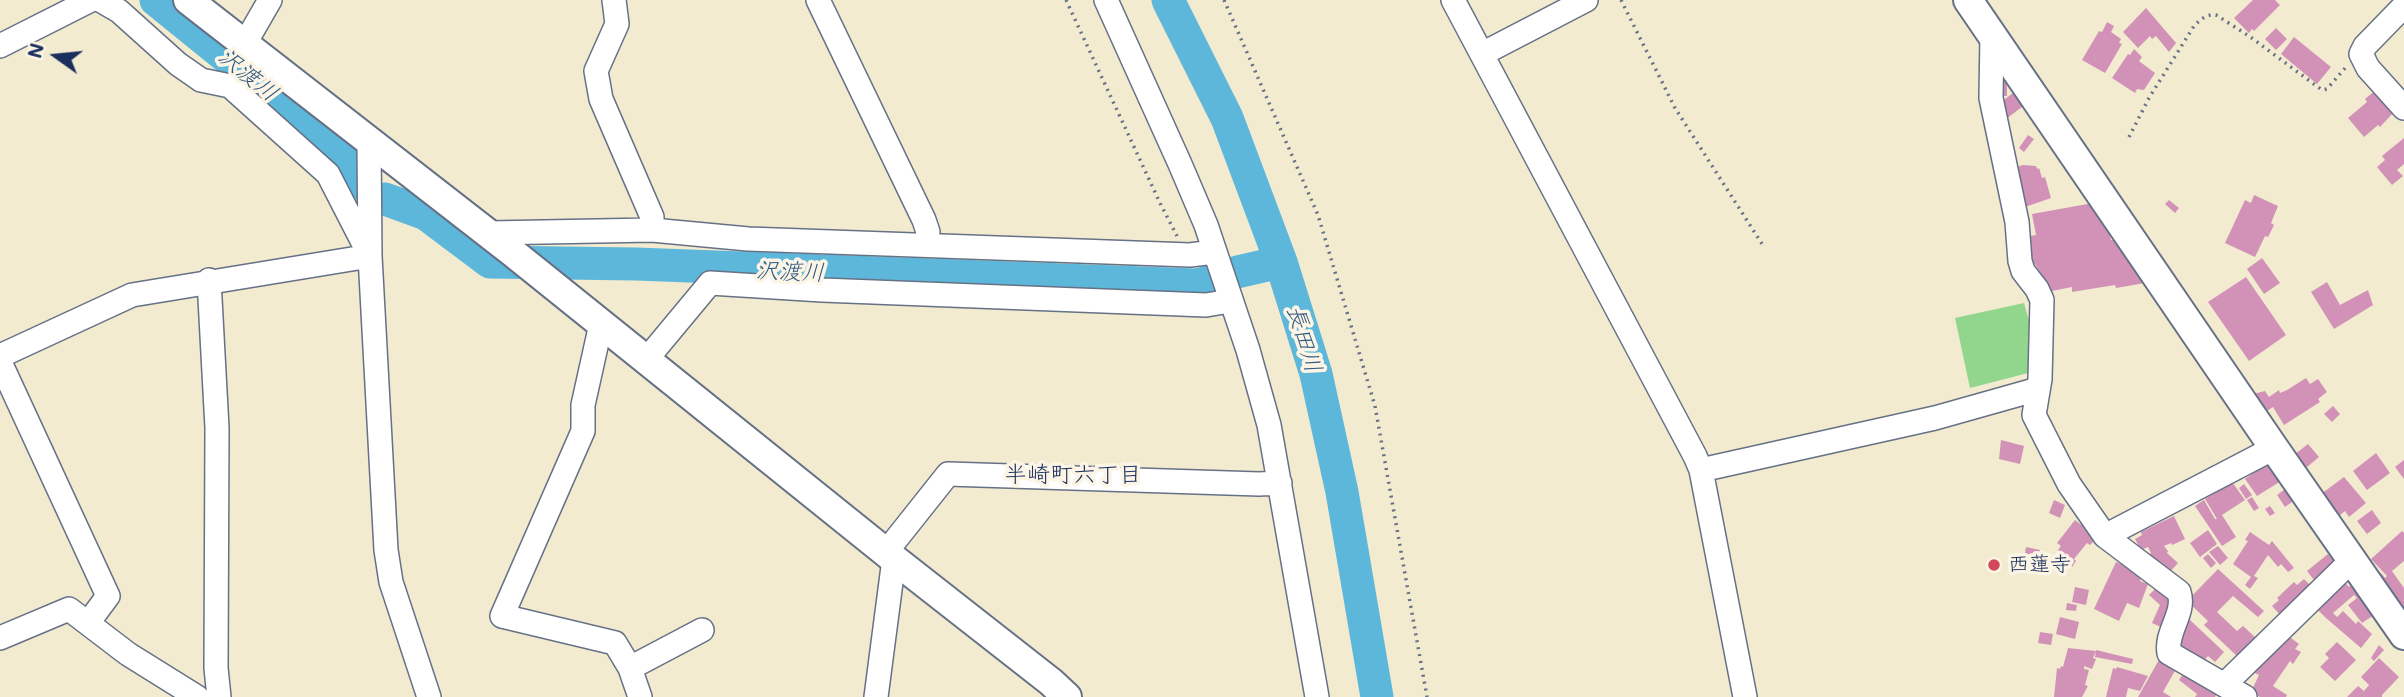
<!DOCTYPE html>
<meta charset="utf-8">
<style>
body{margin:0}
#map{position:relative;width:2404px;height:697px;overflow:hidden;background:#f2ebd0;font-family:Mali,sans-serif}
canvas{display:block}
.north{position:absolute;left:21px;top:21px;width:70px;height:70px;-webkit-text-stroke:5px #fcf5e5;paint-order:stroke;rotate:285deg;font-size:19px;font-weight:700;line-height:28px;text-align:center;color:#1b2f5e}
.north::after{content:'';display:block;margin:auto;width:24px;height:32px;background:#1b2f5e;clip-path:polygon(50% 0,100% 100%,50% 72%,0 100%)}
</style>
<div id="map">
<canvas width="2404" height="697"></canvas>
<div class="north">N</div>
</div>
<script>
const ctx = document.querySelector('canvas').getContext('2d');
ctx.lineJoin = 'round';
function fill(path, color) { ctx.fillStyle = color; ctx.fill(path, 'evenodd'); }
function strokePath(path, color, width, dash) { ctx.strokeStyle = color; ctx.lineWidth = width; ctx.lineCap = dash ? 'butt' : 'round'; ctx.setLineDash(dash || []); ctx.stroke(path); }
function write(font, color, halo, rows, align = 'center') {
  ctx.font = font + ' Mali,"Klee One",sans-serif'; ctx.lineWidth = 7; ctx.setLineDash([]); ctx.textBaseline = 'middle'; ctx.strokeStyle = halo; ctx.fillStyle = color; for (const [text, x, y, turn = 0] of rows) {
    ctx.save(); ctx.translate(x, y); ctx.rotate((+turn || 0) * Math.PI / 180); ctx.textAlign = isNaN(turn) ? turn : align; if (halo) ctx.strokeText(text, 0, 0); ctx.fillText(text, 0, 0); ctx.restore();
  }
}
const green = new Path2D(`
 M2024,303L2029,321L2028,373L1970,388L1955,318Z`);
const river = new Path2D(`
 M156,0L324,136L364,185
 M1168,0L1227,118L1281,262L1316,374L1342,492L1377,697
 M385,199L426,214L490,262L636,264L1197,285L1212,281
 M1237,272L1281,262`);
const building = new Path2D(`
 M2253,0H2275L2280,5L2254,31L2252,29L2249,33L2234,18Z
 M2146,8L2176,43L2169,52L2156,36L2152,39L2150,36L2138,48L2123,32Z
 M2107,22L2114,26L2111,32L2121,39L2119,43L2122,44L2105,73L2082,60L2099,31L2102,32Z
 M2276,28L2287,39L2276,50L2265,39Z
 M2294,37L2331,67L2317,84L2281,54Z
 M2134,49L2142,57L2139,61L2155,73L2144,90L2137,89L2135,93L2112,78L2128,54L2130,55Z
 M1998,71H2007V96H1998Z
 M2377,89L2395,111L2380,127L2378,125L2364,137L2348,118L2367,102L2365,99Z
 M2017,90L2027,103L2001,123L1997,105Z
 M2028,135L2034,139L2024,152L2019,148Z
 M2404,138V164L2397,170L2403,176L2392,185L2377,167L2385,160L2382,156Z
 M2023,165L2036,166L2037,169L2039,168L2042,178L2045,177L2051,198L2025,207L2017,174H2019L2017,167Z
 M2254,195L2278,206L2271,223L2274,225L2268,237L2265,236L2255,257L2225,243L2245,200L2251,203Z
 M2169,200L2179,208L2175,213L2165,204Z
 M2093,203L2109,227L2111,240L2117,239L2145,283L2116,288L2115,285L2072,292V287L2052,291L2035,264H2033L2030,236L2036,235L2032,214Z
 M2262,258L2280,283L2264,294L2247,269Z
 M2246,277L2286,335L2249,361L2208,302Z
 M2327,282L2340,305L2368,290L2373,305L2334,329L2311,292Z
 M2306,378L2310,384L2318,379L2327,392L2318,399L2320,402L2284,425L2273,407L2267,411L2264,407L2259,410L2249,395L2265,391L2269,397L2279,390L2280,393L2287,390Z
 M2333,406L2340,414L2332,422L2324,414Z
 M2001,440L2024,446L2020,464L1999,459Z
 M2308,444L2319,457L2301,472L2290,458Z
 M2376,453L2390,473L2367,490L2353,471Z
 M2404,460V479L2395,467Z
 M2269,462L2281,481L2257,496L2245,479Z
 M2344,477L2366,503L2349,517L2345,511L2335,519L2317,497Z
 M2232,482L2245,500L2222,515L2236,537L2222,546L2195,506L2204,500L2215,519H2217L2205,499Z
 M2244,484L2252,495L2246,499L2239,488Z
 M2288,487L2296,499L2285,507L2277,495Z
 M2252,497L2259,508L2254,511L2247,500Z
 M2054,500L2065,505L2060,518L2049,513Z
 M2270,506L2275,513L2270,516L2265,509Z
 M2372,510L2381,523L2367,534L2357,521Z
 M2174,516L2185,539L2172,545L2171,543L2164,546L2168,551L2167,553L2178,563L2167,575L2147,557L2151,553L2148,547L2141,550L2135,539L2142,535L2141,532Z
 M2075,520L2094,535L2092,537L2095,540L2090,545L2087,543L2074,559L2076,561L2072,567L2069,565L2067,568L2057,560L2062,553L2058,550L2061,546L2057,543Z
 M2208,530L2217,544L2200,557L2190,543Z
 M2402,531L2404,533V561L2392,571L2404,588V609L2376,578L2381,573L2385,578L2387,576L2371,559Z
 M2250,532L2269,545L2272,541L2294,568L2288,572L2281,564L2278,567L2268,555L2254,576L2258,578L2250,589L2245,585L2251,577L2233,564L2248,541L2245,540Z
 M2218,546L2228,558L2220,565L2209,552Z
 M2026,547L2040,550L2038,563L2024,560Z
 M2208,554L2216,563L2211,568L2203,558Z
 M2328,554L2335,563L2314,580L2307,571Z
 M2116,562L2142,573L2140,581L2148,584L2139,608L2127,603L2119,621L2094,609Z
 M2218,569L2264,611L2258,617L2233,596L2217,612L2237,631L2243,626L2256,638L2238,657L2204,625L2208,621L2187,601Z
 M2340,577L2349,587L2352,584L2357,589L2355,590L2374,615L2362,623L2348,605L2357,598L2354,595L2333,613L2337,617L2343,611L2356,624L2358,621L2372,634L2361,648L2326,618L2313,605Z
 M2304,579L2312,587L2281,616L2272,606L2279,600L2277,598L2294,582L2297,585Z
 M2158,586L2173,600L2163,628L2152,623L2160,605L2149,595Z
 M2075,587L2089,590L2086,605L2072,602Z
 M2067,603L2077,605L2076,611L2066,610Z
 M2060,617L2079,622L2075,639L2056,634Z
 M2189,619L2224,652L2215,662L2208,656L2200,665L2177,647L2180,628Z
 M2040,632L2053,634L2051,645L2038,643Z
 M2287,635L2299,644L2295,649L2301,652L2293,664L2290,661L2273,686L2287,695L2286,697H2260L2251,692L2259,675L2251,671Z
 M2337,642L2356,660L2335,681L2320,667L2329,658L2325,654Z
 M2379,645L2384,650L2374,661L2371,658Z
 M2068,648L2096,651L2093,658L2096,659L2092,669L2084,666V669L2089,670L2085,685L2088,686L2082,697H2054L2057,668L2060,669L2061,666L2063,667Z
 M2096,650L2133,659L2132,664L2095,657Z
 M2160,658L2177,667L2163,692L2171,697H2138Z
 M2379,658L2399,677L2382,695V697H2347L2358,686L2364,691L2369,685L2361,677Z
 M2117,667L2148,676L2140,691L2128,688L2126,697H2106L2113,668L2116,669Z
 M2183,674L2194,681L2195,679L2218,692L2215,697H2195L2197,694L2179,680Z`);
const path = new Path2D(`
 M1066,0L1160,203L1177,236
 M1224,0L1318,215L1375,406L1427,697
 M1621,0L1675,108L1764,247
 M2129,137L2149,98L2194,26C2201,19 2206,14 2216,15L2249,36L2322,90L2327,89L2346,67`);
const minor = new Path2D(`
 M100,0L119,11L178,64L201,80L230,86L328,174L368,252
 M614,0L617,24L596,71L601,99L652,217V230
 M818,0L924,220L928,232L927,245
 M1106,0L1180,164L1206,225L1248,350L1269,425L1317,697
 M1453,0L1695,456L1701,470L1745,697
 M2404,6L2365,46L2361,54L2368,68L2404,108
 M1992,33L1991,98L2017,222L2020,261L2023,271L2037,289L2042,300L2040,379L2034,415L2069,484L2105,536L2179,592C2186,613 2165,632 2169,653L2245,697
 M244,45L270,0
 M0,46L91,0
 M1482,54L1586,0
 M369,142L370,256L386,550L391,582L429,697
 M489,233L652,230L748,239L1190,255L1214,252
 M209,280L217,428L216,668L219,697
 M601,324L583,405V431L502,616L615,643L630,668L640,697
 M0,356L132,295L370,256
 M646,360L710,283L822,290L1206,305L1230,301
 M0,362L108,596L88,623
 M1701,470L1935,418L2038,389
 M2105,536L2274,448
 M886,552L948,474L1259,484L1280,483
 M0,638L69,609L128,654L197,697
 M630,668L702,630
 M2224,685L2352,560
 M876,697L894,559`);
const tertiary = new Path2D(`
 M188,0L512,252L894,559L1051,682L1067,697
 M1968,0L2274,448L2404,635`);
const markers = [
 [1994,565,7,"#d1495b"]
];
const poiNames = [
 ["西蓮寺",2008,565]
];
const waterNames = [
 ["沢渡川",248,75,39],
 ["沢渡川",790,272,2],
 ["長田川",1304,339,73]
];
const neighbourhoodNames = [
 ["半崎町六丁目",1073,475]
];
fill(green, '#92d58d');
strokePath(river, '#5db7da', 33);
fill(building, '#d292b8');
strokePath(minor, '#667186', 26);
strokePath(tertiary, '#667186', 32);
strokePath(path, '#667186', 3.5, [2, 5]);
strokePath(minor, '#fff', 23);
strokePath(tertiary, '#fff', 28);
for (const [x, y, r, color] of markers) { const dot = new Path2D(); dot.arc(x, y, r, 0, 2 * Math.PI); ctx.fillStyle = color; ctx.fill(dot); strokePath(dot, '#fcf5e5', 2.5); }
write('21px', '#1b2f5e', '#fcf5e5', poiNames, 'left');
write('italic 23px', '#2f5883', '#fcf5e5', waterNames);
write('23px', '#1b2f5e', '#fcf5e5', neighbourhoodNames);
</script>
